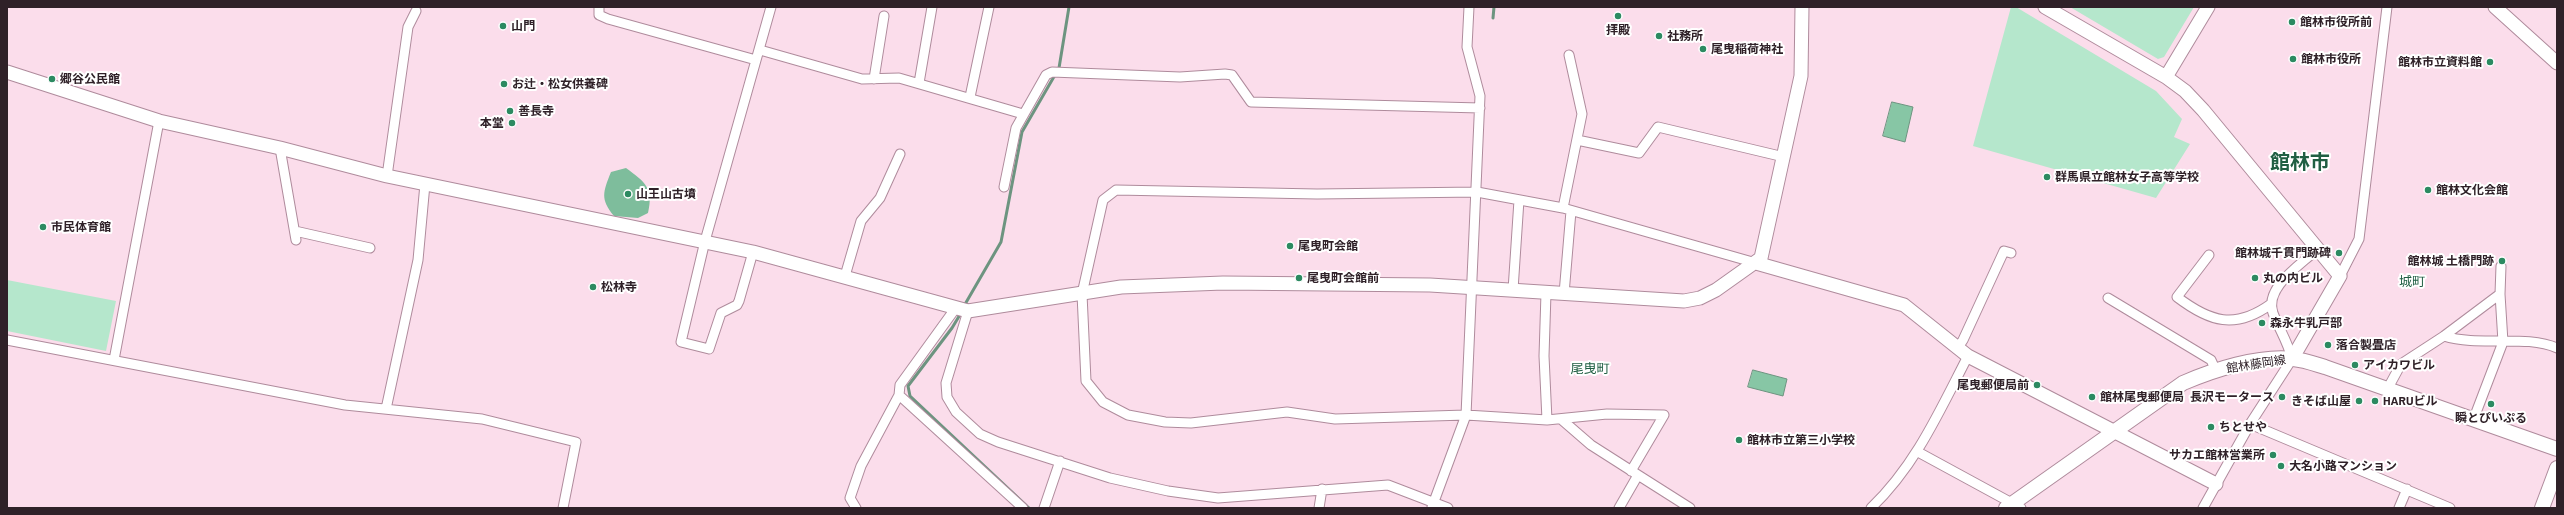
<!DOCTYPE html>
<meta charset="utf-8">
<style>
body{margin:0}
#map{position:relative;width:2564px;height:515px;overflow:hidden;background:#fbddeb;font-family:Barlow,sans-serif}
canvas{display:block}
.frame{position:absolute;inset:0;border:8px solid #2f2128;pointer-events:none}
</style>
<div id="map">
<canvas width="2564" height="515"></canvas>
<div class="frame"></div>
</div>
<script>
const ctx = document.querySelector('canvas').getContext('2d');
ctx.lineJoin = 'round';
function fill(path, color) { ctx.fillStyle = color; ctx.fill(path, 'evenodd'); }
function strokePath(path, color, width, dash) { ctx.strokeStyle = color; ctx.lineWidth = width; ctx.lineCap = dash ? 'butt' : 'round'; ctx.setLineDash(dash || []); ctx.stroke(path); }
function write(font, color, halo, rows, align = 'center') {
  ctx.font = font + ' Barlow,"Noto Sans JP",sans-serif'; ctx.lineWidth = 4; ctx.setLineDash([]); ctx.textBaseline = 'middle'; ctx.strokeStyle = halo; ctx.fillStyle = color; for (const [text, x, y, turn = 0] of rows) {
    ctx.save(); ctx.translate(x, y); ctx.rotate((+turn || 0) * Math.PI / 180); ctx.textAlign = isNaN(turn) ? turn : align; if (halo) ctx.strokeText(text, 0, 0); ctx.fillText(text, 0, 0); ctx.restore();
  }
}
const green = new Path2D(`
 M2011,7H2016L2156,91L2182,119L2174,137L2190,144L2156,198L1973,146Z
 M2070,7H2194L2164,57L2158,59Z
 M7,280L116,301L106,351L7,331Z`);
const forest = new Path2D(`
 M626,168C645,182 654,188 648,213L638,218L614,216C600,199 603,192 611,172Z`);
const water = new Path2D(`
 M1892,102L1913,107L1905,142L1883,136Z
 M1753,370L1787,379L1783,396L1748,387Z`);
const stream = new Path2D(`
 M1493,18L1494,7
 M964,306L1001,242L1022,132L1059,68L1069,7
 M961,313L952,328L908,386L910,396L1029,508`);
const street = new Path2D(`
 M599,7V15L608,19L756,60
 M760,50L862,79L899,78L1023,114
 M874,79L884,16
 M919,83L932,7
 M970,97L989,7
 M1577,140L1639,153L1658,127L1784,157
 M280,148L296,240
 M387,176L408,27L416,11
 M1004,187L1016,128L1046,75L1052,72L1180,77L1225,74L1232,75L1251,102L1480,108
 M1563,208L1582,114L1569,55
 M295,231L370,248
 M753,252L739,301L737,305L721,313L709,349L681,342L705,241L771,7
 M2209,255L2177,297C2210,322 2235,330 2271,304
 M845,276L861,221L880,198L900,154
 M2340,276L2359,239L2387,7
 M1513,290L1519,200
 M1546,293L1544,356L1547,420
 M1564,294L1571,211
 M2500,294L2501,266
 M2108,298L2211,360L2216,371
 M955,309L900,385L899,395L1023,508
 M968,311L946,383L947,397L956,412L980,434L998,442L1110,478L1168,491L1218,498L1388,485L1448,508
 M2444,336C2479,347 2526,334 2557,348
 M7,340L345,405L482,419L576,442L563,508
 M1957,349L1963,340L2004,251L2011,253
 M114,360L159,121
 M2388,388L2401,364L2444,336L2500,294L2503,342L2474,418
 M386,409L418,260L425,184
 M1561,419L1591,445L1638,475L1619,508
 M2250,424L2450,508
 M1918,452L2021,508
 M1631,471L1664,415L1607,414L1547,420L1466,415L1335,419L1287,412L1191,423L1165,422L1128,415L1103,402L1086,381L1082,294L1103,200L1116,190L1317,194L1477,192L1563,208L1756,263
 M1638,475L1690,508
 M1432,507L1466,415L1480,96L1467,47L1469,7
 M856,508L850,498L861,466L899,395
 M1044,508L1060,461
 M1319,508L1322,489
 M1871,508C1916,465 1940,410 1968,356
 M2203,508L2250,424L2292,359C2288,342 2279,329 2273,313C2264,287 2301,265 2317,249
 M2399,508L2407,489`);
const secondary = new Path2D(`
 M2045,7L2166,77L2185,91L2203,110L2340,276L2292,359
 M2495,7L2557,63
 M7,72L159,121L280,148L387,176L753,252L968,311L1121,287L1223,283L1430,285L1684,301L1700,298L1716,290L1761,258L1801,76L1802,7
 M2166,77L2208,7
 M1756,263L1904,305L1968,356L2216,484`);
const primary = new Path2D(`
 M2006,508L2183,383C2213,370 2259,355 2293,359C2304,360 2315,364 2325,367L2557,449
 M2542,508L2557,468`);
const markers = [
 [1618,16,4,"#2c8a61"],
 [2292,22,4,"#2c8a61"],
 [503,26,4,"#2c8a61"],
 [1659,36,4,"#2c8a61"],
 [1703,49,4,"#2c8a61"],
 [2293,59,4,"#2c8a61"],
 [2490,62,4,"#2c8a61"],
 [52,79,4,"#2c8a61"],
 [504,84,4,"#2c8a61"],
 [510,111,4,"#2c8a61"],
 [512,123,4,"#2c8a61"],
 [2047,177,4,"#2c8a61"],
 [2428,190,4,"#2c8a61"],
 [628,194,4,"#2c8a61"],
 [43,227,4,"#2c8a61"],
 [1290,246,4,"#2c8a61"],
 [2339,253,4,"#2c8a61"],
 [2502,261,4,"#2c8a61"],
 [1299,278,4,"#2c8a61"],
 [2255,278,4,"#2c8a61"],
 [593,287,4,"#2c8a61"],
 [2262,323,4,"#2c8a61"],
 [2328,345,4,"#2c8a61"],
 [2355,365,4,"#2c8a61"],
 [2037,385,4,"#2c8a61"],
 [2092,397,4,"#2c8a61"],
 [2282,397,4,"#2c8a61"],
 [2359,401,4,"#2c8a61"],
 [2375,401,4,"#2c8a61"],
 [2491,404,4,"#2c8a61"],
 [2211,427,4,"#2c8a61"],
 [1739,440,4,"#2c8a61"],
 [2273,455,4,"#2c8a61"],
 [2281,466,4,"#2c8a61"]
];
const poiNames = [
 ["館林市役所前",2300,22],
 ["山門",511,26],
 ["拝殿",1618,30,"center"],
 ["社務所",1667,36],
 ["尾曳稲荷神社",1711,49],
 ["館林市役所",2301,59],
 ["館林市立資料館",2482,62,"right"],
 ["郷谷公民館",60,79],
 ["お辻・松女供養碑",512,84],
 ["善長寺",518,111],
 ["本堂",504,123,"right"],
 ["群馬県立館林女子高等学校",2055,177],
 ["館林文化会館",2436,190],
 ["山王山古墳",636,194],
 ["市民体育館",51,227],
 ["尾曳町会館",1298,246],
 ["館林城千貫門跡碑",2331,253,"right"],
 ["館林城 土橋門跡",2494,261,"right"],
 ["尾曳町会館前",1307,278],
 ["丸の内ビル",2263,278],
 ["松林寺",601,287],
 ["森永牛乳戸部",2270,323],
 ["落合製畳店",2336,345],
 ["アイカワビル",2363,365],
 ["尾曳郵便局前",2029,385,"right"],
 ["館林尾曳郵便局",2100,397],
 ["長沢モータース",2274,397,"right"],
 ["きそば山屋",2351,401,"right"],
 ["HARUビル",2383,401],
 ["瞬とぴいぷる",2491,418,"center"],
 ["ちとせや",2219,427],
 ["館林市立第三小学校",1747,440],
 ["サカエ館林営業所",2265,455,"right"],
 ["大名小路マンション",2289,466]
];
const streetNames = [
 ["館林藤岡線",2256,364,-9]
];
const neighbourhoodNames = [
 ["城町",2412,282],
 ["尾曳町",1590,369]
];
const townNames = [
 ["館林市",2300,162]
];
fill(green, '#b5e7cc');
fill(forest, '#7ebd9c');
fill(water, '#87c6a5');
strokePath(water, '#6d9480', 1);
strokePath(stream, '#6d9480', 3);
strokePath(street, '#af8b9c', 11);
strokePath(secondary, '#af8b9c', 15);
strokePath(primary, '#af8b9c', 16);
strokePath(street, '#fff', 9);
strokePath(secondary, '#fff', 13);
strokePath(primary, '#fff', 14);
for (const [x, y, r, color] of markers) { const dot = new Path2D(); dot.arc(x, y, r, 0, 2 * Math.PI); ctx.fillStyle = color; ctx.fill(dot); strokePath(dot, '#fff', 1.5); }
write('bold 12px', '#2f2128', '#fff', poiNames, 'left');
write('12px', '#2f2128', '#fff', streetNames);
write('13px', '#205f43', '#fff', neighbourhoodNames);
write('bold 20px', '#205f43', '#fff', townNames);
</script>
